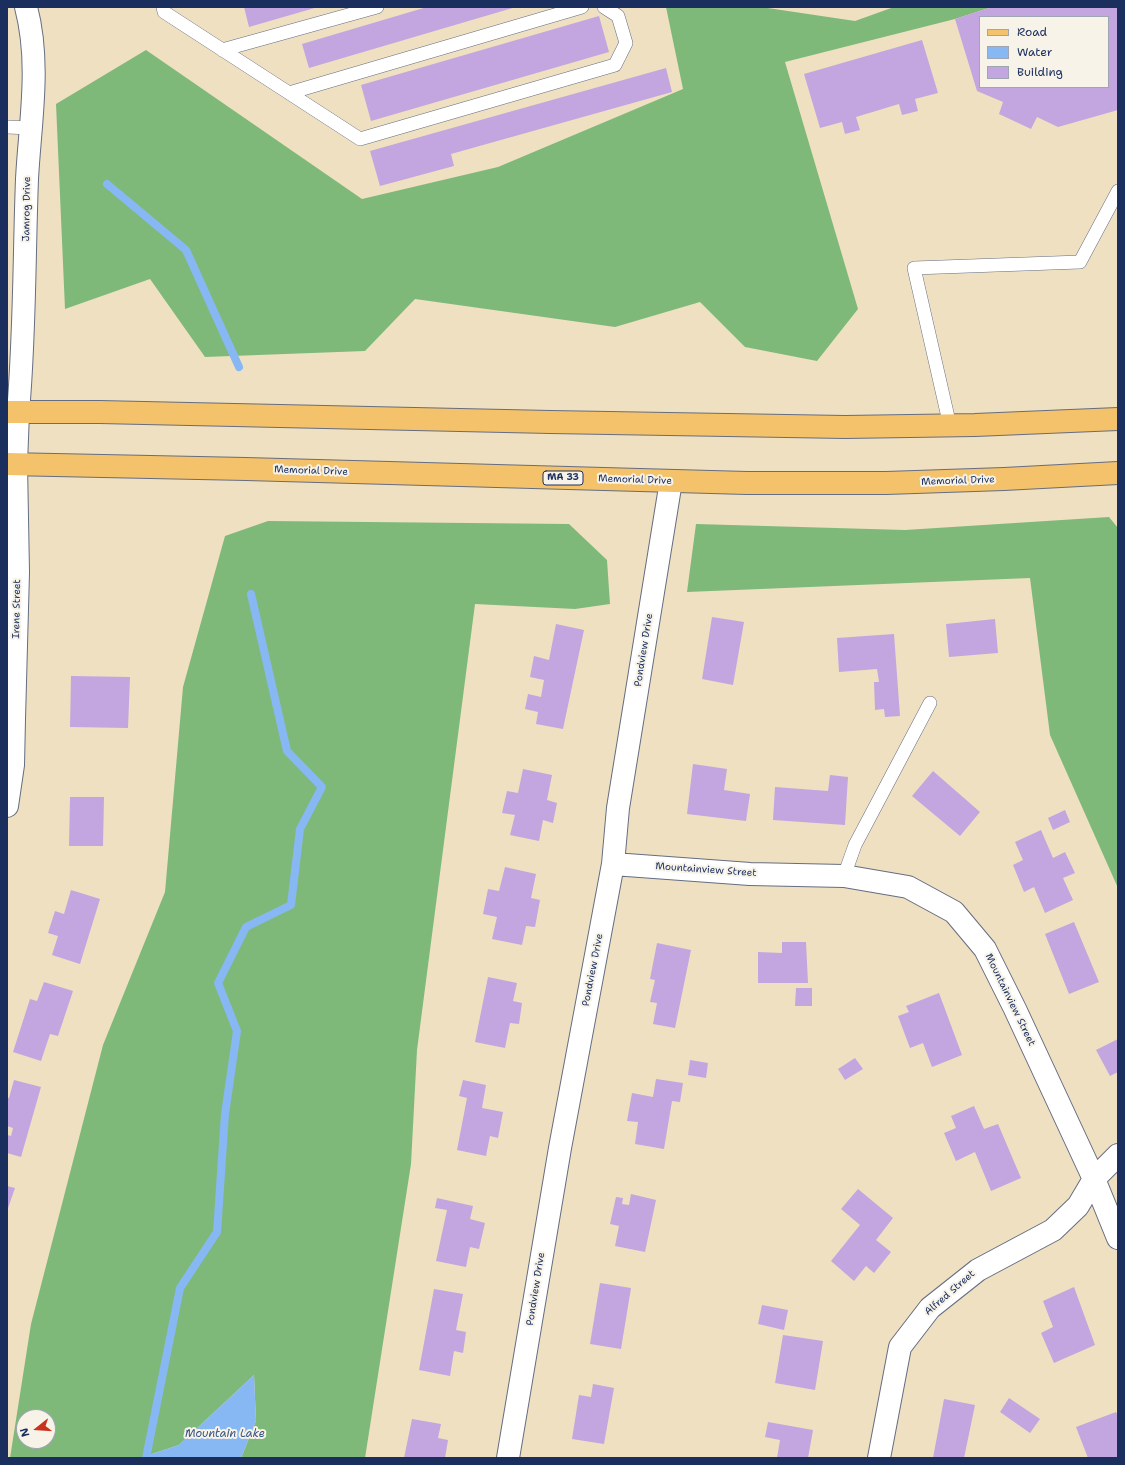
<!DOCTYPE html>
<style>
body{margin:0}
#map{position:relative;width:1125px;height:1465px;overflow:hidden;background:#efe0c1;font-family:"Shantell Sans",sans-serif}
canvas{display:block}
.frame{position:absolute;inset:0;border:8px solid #1b2f5e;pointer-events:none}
.legend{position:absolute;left:979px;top:16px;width:130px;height:72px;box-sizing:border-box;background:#f7f3e8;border:1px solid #9fa5b1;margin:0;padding:5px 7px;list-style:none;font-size:12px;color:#1b2f5e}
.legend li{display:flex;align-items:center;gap:8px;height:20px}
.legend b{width:20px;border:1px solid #9fa5b1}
.north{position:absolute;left:16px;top:1409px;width:40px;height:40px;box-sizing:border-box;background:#f7f3e8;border:1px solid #9fa5b1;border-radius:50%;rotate:253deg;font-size:11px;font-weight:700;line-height:16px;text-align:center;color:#1b2f5e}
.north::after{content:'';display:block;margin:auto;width:14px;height:18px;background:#c8321e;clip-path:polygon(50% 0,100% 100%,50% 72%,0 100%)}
</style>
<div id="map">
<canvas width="1125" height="1465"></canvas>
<div class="frame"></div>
<ul class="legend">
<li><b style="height:5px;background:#f4c26a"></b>Road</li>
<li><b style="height:11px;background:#88b8f4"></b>Water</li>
<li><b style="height:11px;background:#c3a5e0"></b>Building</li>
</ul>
<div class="north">N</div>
</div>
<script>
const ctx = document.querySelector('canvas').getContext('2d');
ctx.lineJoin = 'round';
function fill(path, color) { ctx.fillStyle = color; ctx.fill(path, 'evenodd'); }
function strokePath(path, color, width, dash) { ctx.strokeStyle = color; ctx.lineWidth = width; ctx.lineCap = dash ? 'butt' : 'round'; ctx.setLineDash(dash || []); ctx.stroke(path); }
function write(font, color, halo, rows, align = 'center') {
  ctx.font = font + ' "Shantell Sans",sans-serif'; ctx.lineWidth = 4; ctx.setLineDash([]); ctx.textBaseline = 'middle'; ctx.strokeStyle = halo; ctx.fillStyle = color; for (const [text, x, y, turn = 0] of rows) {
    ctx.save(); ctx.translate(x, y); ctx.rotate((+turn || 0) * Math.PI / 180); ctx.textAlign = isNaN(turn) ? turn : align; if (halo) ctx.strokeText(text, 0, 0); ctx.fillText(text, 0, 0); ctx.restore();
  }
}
const forest = new Path2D(`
 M666,7H761L855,21L894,7H992L955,19L785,62L858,309L817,361L745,347L700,302L615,327L415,299L365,351L205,357L150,279L65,309L56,104L146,50L362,199L498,167L683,89Z
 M1109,517L1118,528V888L1050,735L1030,578L687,592L696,524L905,530Z
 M268,521L569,524L607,560L610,604L575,609L475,604L417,1050L411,1164L365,1458H241L256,1421L254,1375L179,1445L140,1458H10L31,1324L103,1045L165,892L183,687L225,536ZM24,1417H48V1441H24Z`);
const water = new Path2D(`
 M254,1375L256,1421L241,1458H140L179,1445Z`);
const stream = new Path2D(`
 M107,184L186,250L239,367
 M146,1458L180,1288L217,1232L225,1114L237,1031L218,983L246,927L291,905L300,829L322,787L287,751L251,594`);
const building = new Path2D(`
 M244,7H318L249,27Z
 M427,7H516L309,68L302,44Z
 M992,7H1118V110L1058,127L1037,117L1031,129L999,114L1003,102L977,91L955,19ZM980,17H1108V87H980Z
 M599,16L609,52L371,121L361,85Z
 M922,40L938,93L915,99L918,111L902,115L899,104L856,117L860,130L845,134L842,122L820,128L804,74Z
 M666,68L672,92L451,154L454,166L380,186L370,151Z
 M712,617L744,622L733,685L702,679Z
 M995,619L998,653L949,657L946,624Z
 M556,624L584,630L563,729L536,724L538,712L525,709L528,694L541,697L544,680L530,677L534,656L549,660Z
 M894,634L900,716L885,717L884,709L875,710L874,682H879L877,669L839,672L837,638Z
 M71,676L130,677L128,728L70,727Z
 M693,764L727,769L724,790L750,794L746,821L687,814Z
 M523,769L552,775L547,800L557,803L553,823L543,820L539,841L510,835L515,815L502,813L507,791L518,793Z
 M933,771L980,812L960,836L912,796Z
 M830,775L848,777L845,825L773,820L775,787L828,791Z
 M70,797H104L103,846H69Z
 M1065,810L1070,822L1053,830L1048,818Z
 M1041,830L1053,858L1065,852L1075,873L1063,878L1073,900L1045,913L1034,887L1024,892L1013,865L1023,860L1015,842Z
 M505,867L536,874L531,898L540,900L535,927L526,926L522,945L492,939L497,917L483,914L488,889L499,891Z
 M71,890L100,899L80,964L52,955L58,936L48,933L55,911L64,914Z
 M1074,922L1099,982L1069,994L1045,934Z
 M782,942H806L808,983H758V952L782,953Z
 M657,943L691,950L675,1028L653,1024L657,1003L650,1002L655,980L650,979Z
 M488,977L517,983L513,1001L522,1003L519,1024L510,1023L505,1048L475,1042Z
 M44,982L73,991L58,1036L50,1034L41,1061L13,1052L30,999L37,1001Z
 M796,988H812V1006H795Z
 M939,993L962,1055L932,1067L923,1043L910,1048L898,1016L909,1012L906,1006Z
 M1118,1039V1072L1110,1076L1096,1050Z
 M855,1058L863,1069L845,1080L838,1069Z
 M690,1060L708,1063L706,1078L688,1075Z
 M656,1079L683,1083L680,1102L672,1101L664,1149L635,1144L638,1122L627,1121L632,1093L653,1097Z
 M14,1080L41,1087L21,1157L7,1153V1135L11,1136L13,1128L7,1126V1098H9Z
 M463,1080L486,1085L482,1108L503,1112L498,1138L490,1136L486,1156L457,1150L467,1098L459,1096Z
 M974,1106L984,1129L998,1124L1021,1178L991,1191L975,1152L956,1161L944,1133L956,1128L951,1116Z
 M7,1186L15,1188L7,1211Z
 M858,1189L893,1218L876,1240L891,1252L874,1273L866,1266L854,1281L831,1261L860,1225L841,1209Z
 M631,1194L656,1200L645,1252L615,1246L619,1226L610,1224L616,1197L623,1198L622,1204L629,1205Z
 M437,1198L473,1206L470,1219L485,1223L479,1249L470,1247L466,1267L436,1261L447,1210L435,1208Z
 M600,1283L631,1288L621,1349L590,1344Z
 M1074,1287L1095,1345L1054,1363L1041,1333L1053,1327L1043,1301Z
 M434,1289L463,1294L456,1330L466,1332L463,1353L454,1351L450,1376L419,1370Z
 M762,1305L788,1310L784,1330L758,1324Z
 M783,1335L823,1341L815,1390L775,1383Z
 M593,1384L614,1388L604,1444L572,1439L579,1395L591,1397Z
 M1009,1398L1040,1419L1030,1433L1000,1412Z
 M944,1399L975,1405L964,1458H933Z
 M1116,1412L1118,1416V1458H1088L1076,1427Z
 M412,1419L441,1424L438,1438L448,1440L445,1458H404Z
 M768,1422L813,1430L808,1458H777L780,1440L765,1437Z`);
const service = new Path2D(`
 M163,7L164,12L360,139L615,65L626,43L618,16L604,7
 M222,50L377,7
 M289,93L582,7
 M7,127L31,128
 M950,426L914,268L1080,262L1118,191
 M844,876L855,845L930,703`);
const minor = new Path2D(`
 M18,412C25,334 24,257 27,179C30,122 41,64 26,7
 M613,864L750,874L844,876L908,887L954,912L985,949L1015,1009L1094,1179L1118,1238
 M508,1458L560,1148L613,864L618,808L671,481
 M879,1458L900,1347L930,1308L978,1270L1053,1230L1078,1206L1094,1179L1118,1155`);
const tertiary = new Path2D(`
 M7,806L13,765L14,719L18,572L16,464L18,412`);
const primary = new Path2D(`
 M7,412H99L550,422L845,427L975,425L1118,419
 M7,464L246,469L747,483H886L1004,479L1118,473`);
const shields = [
 [563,478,40]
];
const shieldNames = [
 ["MA 33",563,478]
];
const streetNames = [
 ["Jamrog Drive",27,209,-89],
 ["Memorial Drive",311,471,2],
 ["Memorial Drive",635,480,2],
 ["Memorial Drive",958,481,-2],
 ["Irene Street",17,609,-89],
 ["Pondview Drive",644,650,-81],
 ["Mountainview Street",706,870,4],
 ["Pondview Drive",593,970,-79],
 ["Mountainview Street",1010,1000,64],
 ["Pondview Drive",536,1289,-81],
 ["Alfred Street",950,1293,-41]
];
const waterNames = [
 ["Mountain Lake",225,1434]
];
fill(forest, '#7eb979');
fill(water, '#88b8f4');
strokePath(stream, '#88b8f4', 8);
fill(building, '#c3a5e0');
strokePath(service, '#656d81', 14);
strokePath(minor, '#656d81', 24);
strokePath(tertiary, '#656d81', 24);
strokePath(primary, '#656d81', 24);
strokePath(service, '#fff', 13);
strokePath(minor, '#fff', 22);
strokePath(tertiary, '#fff', 22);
strokePath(primary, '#f4c26a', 22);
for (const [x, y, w] of shields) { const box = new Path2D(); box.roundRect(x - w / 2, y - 7, w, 14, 3); ctx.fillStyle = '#f7f3e8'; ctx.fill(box); strokePath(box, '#1b2f5e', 1); }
write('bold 9px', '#1b2f5e', null, shieldNames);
write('10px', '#1b2f5e', '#f7f3e8', streetNames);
write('italic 11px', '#365184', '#f7f3e8', waterNames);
</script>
